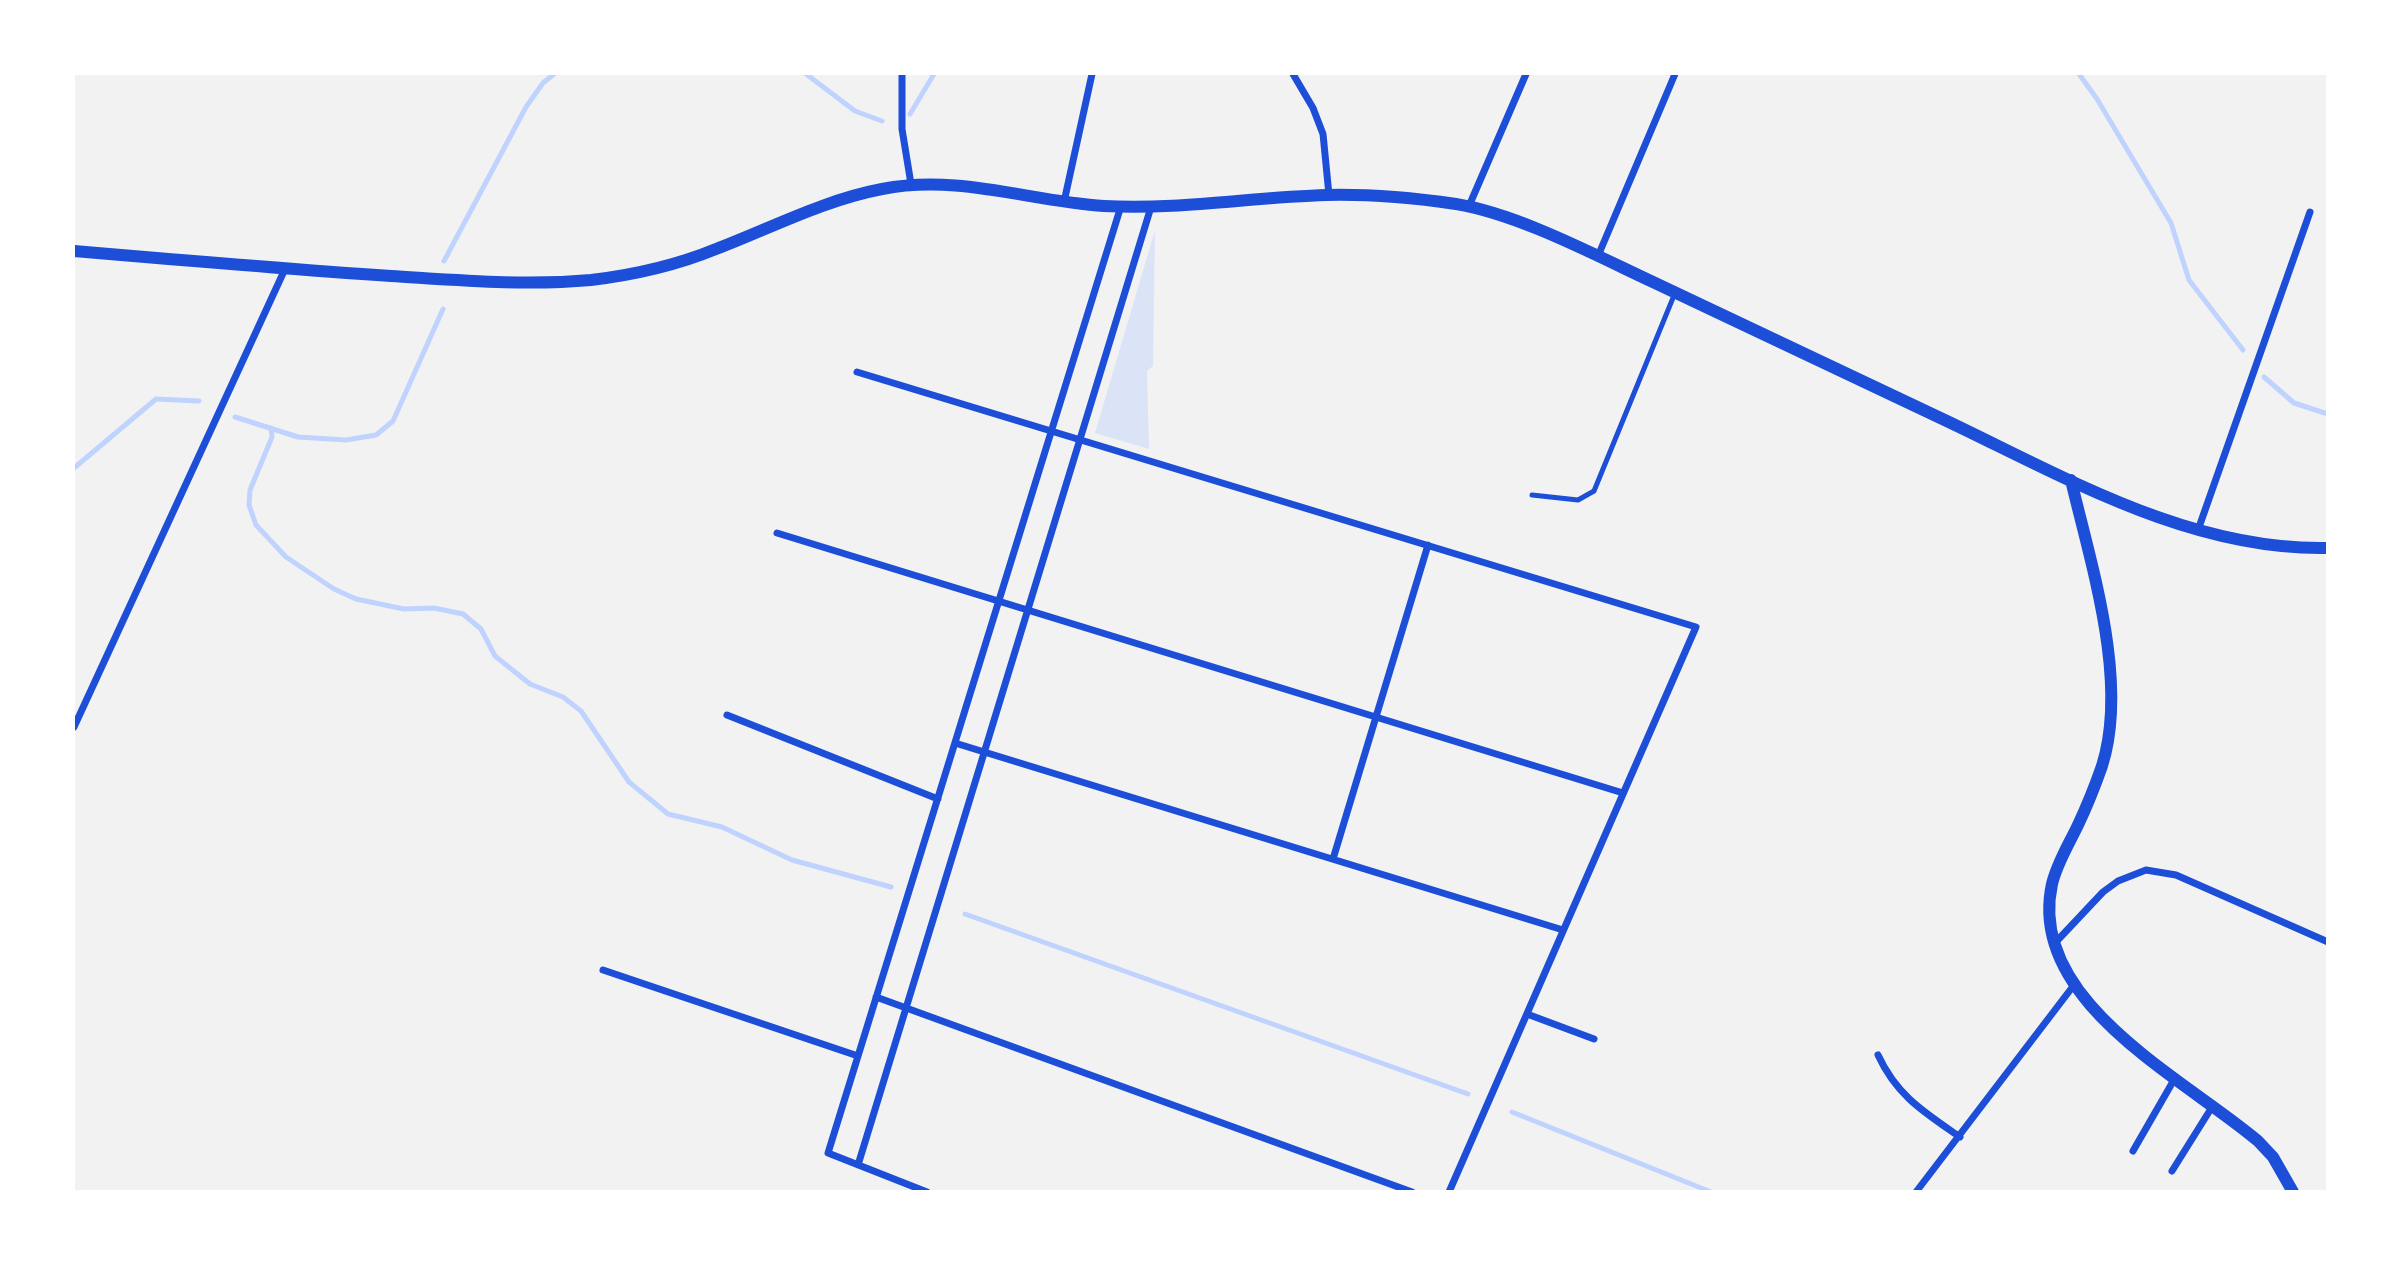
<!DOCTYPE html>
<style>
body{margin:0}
#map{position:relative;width:2401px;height:1265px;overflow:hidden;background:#f2f2f2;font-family:"Space Grotesk",sans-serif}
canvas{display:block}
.frame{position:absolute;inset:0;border:75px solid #fff;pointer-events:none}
</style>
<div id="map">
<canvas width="2401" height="1265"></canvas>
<div class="frame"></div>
</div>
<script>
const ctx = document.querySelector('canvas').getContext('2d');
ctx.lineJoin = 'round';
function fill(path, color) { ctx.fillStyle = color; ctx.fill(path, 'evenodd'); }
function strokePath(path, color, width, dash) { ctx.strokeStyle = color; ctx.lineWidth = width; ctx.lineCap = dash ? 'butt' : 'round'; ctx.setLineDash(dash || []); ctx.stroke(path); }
const green = new Path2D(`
 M1155,230L1153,366L1147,371L1149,449L1095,433Z`);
const stream = new Path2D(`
 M806,74L855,111L882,121
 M2079,74L2097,99L2171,223L2189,280L2243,350
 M910,114L934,74
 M444,261L526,107L543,83L554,74
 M2264,377L2294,403L2328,414
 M235,417L298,437L346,440L376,435L393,421L443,309
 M271,428L272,437L250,490L249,505L256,525L286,557L334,589L356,599L404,609L434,608L463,614L481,629L495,656L530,684L563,697L581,711L629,782L668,814L722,827L792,860L891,887
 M74,468L156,399L199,401
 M965,914L1468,1094
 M1512,1112L1711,1192`);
const service = new Path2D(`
 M1532,495L1578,500L1594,491L1675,293`);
const minor = new Path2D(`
 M902,74V129L911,184
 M1293,74L1313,108L1323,134L1329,195
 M1064,202L1092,74
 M1469,206L1526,74
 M1598,256L1675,74
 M857,372L1696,627L1449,1192
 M2198,530L2310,212
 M777,533L1623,793
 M727,715L938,799
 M74,727L285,269
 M955,743L1563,930
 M1333,859L1428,545
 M2054,944L2103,892L2118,881L2146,870L2176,875L2328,942
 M603,970L858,1056
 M876,997L1412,1192
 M1527,1014L1594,1039
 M1878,1055C1897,1096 1924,1112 1960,1137
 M2133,1151L2175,1078
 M858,1165L1151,207
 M2172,1171L2212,1107
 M927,1192L828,1153L1121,206
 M1916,1192L2074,985`);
const tertiary = new Path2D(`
 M74,251C179,260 285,269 391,276C457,280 524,286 591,280C633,275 677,265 716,249C771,228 824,200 882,189C958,174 1029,201 1104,206C1179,210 1253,197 1327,195C1370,194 1414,198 1456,204C1518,214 1595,255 1653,282C1752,329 1852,376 1951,423C2070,480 2193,551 2328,548
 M2071,480C2091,565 2129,681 2102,766C2095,786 2087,806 2078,825C2069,844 2057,863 2052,884C2026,1001 2184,1078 2258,1141L2273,1157L2293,1192`);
fill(green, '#dbe4f7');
strokePath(stream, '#bfd3fe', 5);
strokePath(service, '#1d4ed8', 5);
strokePath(minor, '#1d4ed8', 7);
strokePath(tertiary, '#1d4ed8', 12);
</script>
